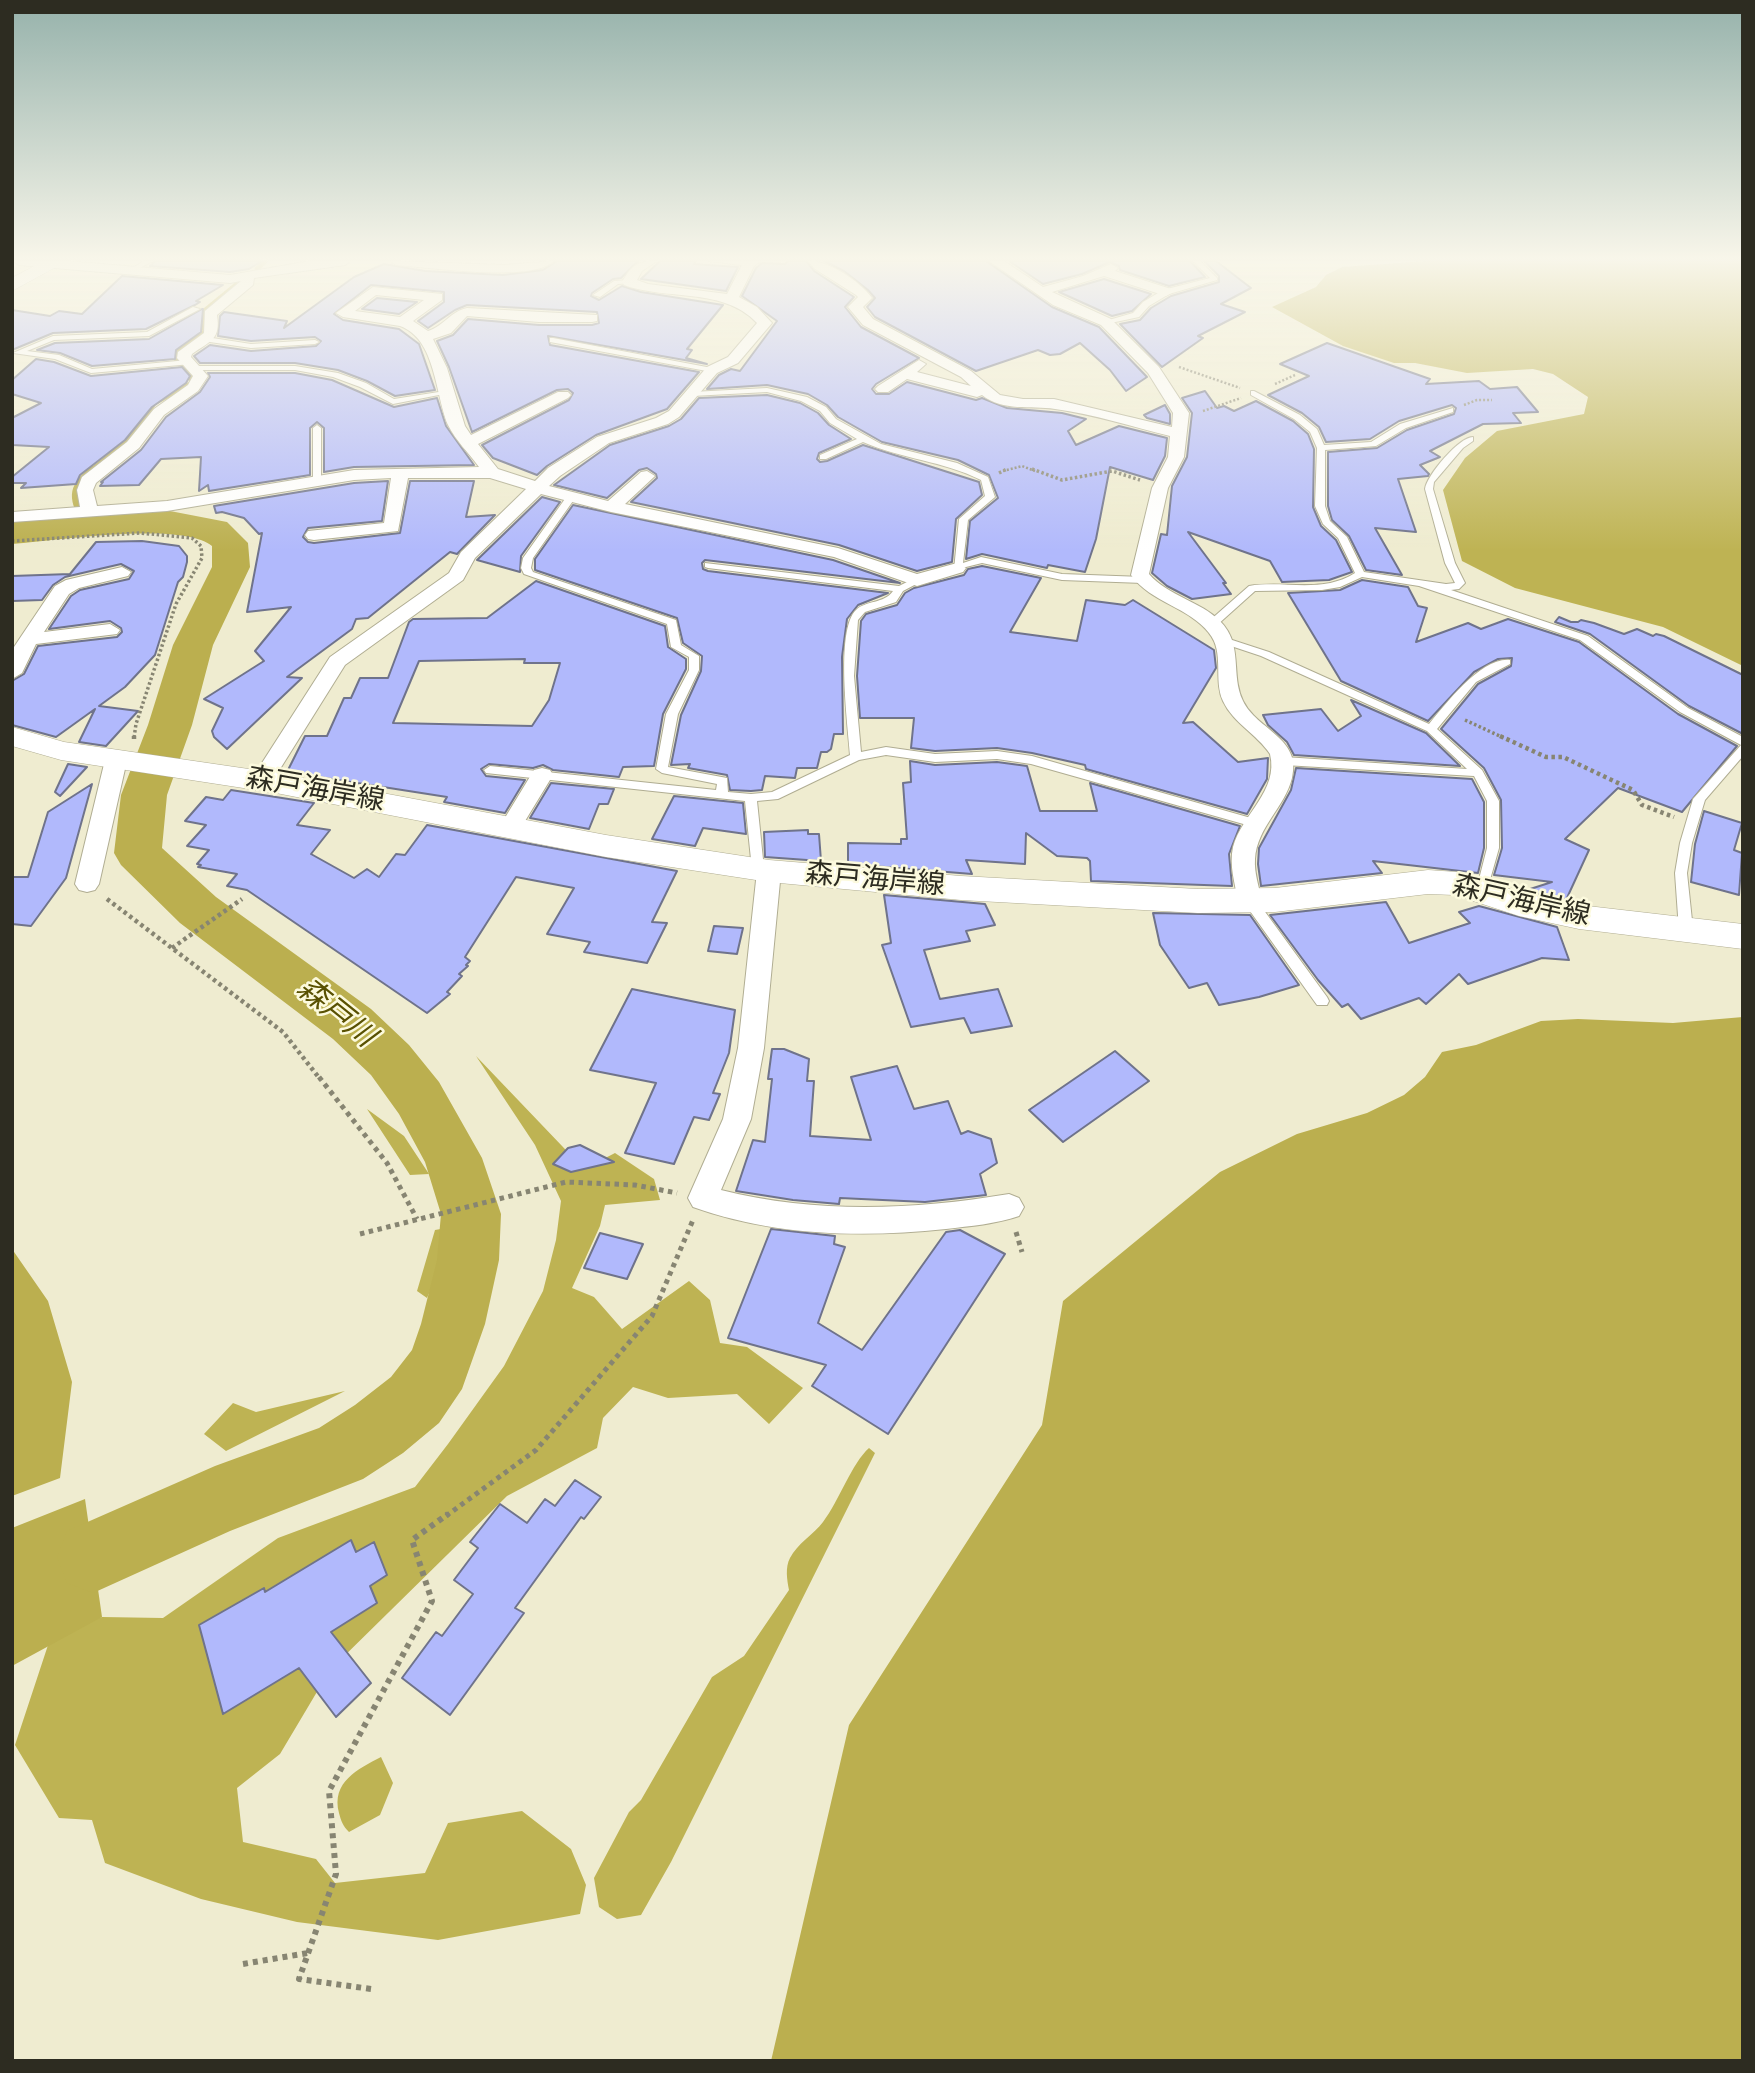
<!DOCTYPE html>
<meta charset="utf-8">
<style>
body{margin:0}
#map{position:relative;width:1755px;height:2073px;overflow:hidden;background:#efecd0;font-family:Jost,sans-serif}
canvas{display:block}
.frame{position:absolute;inset:0;border:14px solid #2d2c21;pointer-events:none}
</style>
<div id="map">
<canvas width="1755" height="2073"></canvas>
<div class="frame"></div>
</div>
<script>
const ctx = document.querySelector('canvas').getContext('2d');
ctx.lineJoin = 'round';
function fill(path, color) { ctx.fillStyle = color; ctx.fill(path, 'evenodd'); }
function strokePath(path, color, width, dash) { ctx.strokeStyle = color; ctx.lineWidth = width; ctx.lineCap = dash ? 'butt' : 'round'; ctx.setLineDash(dash || []); ctx.stroke(path); }
function write(font, color, halo, rows, align = 'center') {
  ctx.font = font + ' Jost,"Noto Sans JP",sans-serif'; ctx.lineWidth = 5; ctx.setLineDash([]); ctx.textBaseline = 'middle'; ctx.strokeStyle = halo; ctx.fillStyle = color; for (const [text, x, y, turn = 0] of rows) {
    ctx.save(); ctx.translate(x, y); ctx.rotate((+turn || 0) * Math.PI / 180); ctx.textAlign = isNaN(turn) ? turn : align; if (halo) ctx.strokeText(text, 0, 0); ctx.fillText(text, 0, 0); ctx.restore();
  }
}
const forest = new Path2D(`
 M1426,261H1743V666L1663,627L1515,588L1462,561L1443,490L1465,458L1497,431L1584,414L1588,397L1553,374L1533,369L1467,373L1415,363H1394L1343,346L1272,307L1316,287L1326,275L1342,267Z
 M476,1056L584,1169L615,1153L654,1179L660,1200L605,1205L600,1226L572,1288L594,1297L622,1329L689,1281L710,1300L720,1343L747,1347L803,1388L769,1424L737,1394L668,1398L633,1387L603,1418L597,1448L507,1496L330,1670L280,1754L237,1788L243,1842L316,1859L335,1883L425,1873L448,1823L522,1811L571,1849L586,1885L580,1914L438,1940L297,1922L201,1899L105,1863L92,1820L59,1818L15,1745L52,1633L102,1617L163,1618L278,1538L415,1487L448,1444L504,1366L543,1291L556,1240L561,1201L535,1145Z
 M367,1109L404,1136L429,1174L410,1175Z
 M458,1226L427,1298L417,1291L435,1230Z
 M345,1391L226,1451L204,1434L233,1403L256,1412Z
 M869,1448L875,1453L671,1862L641,1915L617,1919L599,1907L594,1878L629,1812L641,1800L712,1677L744,1656L789,1590C787,1580 785,1567 790,1558C797,1544 814,1534 823,1522C839,1501 852,1463 869,1448Z
 M381,1757L393,1783L380,1815L349,1832C343,1826 341,1821 339,1813C331,1782 358,1769 381,1757Z`);
const water = new Path2D(`
 M1743,1017V2061H771L849,1725L1042,1425L1063,1301L1220,1172L1297,1134L1367,1113L1404,1095L1425,1077L1442,1052L1476,1045L1541,1021L1578,1019L1673,1023Z
 M12,1249L48,1301L72,1382L60,1478L12,1496Z
 M85,1499L102,1617L12,1666V1528Z`);
const streamFar1 = new Path2D(`
 M257,269L265,261
 M91,471L119,448L140,426L154,403L192,383L190,371L174,357L180,349L205,332L202,313L236,285`);
const stream = new Path2D(`
 M86,527C73,500 67,489 93,469`);
const river = new Path2D(`
 M170,511L227,522L248,543L250,567L213,645L192,725L167,795L162,848L216,897L371,1009L409,1045L439,1082L482,1158L501,1214L499,1260L485,1324L462,1389L439,1423L403,1453L363,1479L230,1531L93,1593L67,1583L57,1557L67,1531L215,1466L319,1428L355,1405L391,1377L412,1350L421,1324L437,1260L441,1214L425,1162L399,1114L371,1075L333,1039L180,923L121,865L114,853L121,795L148,725L173,645L212,567V546C181,521 55,541 12,544V522Z`);
const building = new Path2D(`
 M155,261H262L249,269L230,272L150,266Z
 M557,261H638L621,278L613,279L592,293L591,296L599,300L622,286L641,292L723,305L687,349L692,350L686,358L707,364L548,336L550,345L699,372L667,409L596,435L547,466L537,475L493,458L482,445L569,400L573,393L568,389L557,390L472,432L449,367L437,341L453,335L468,319L539,325H592L599,323L597,312L467,305L455,310L428,328L418,321L444,302V292L371,285L334,314L343,320L399,329L419,344L435,390L395,396L367,381L338,370L295,363H200L194,356L210,345L251,351L316,346L321,341L315,337L251,341L218,336L220,316L224,312L287,321L284,328L354,277L384,264L425,271L503,275L543,270Z
 M660,261H696L694,264L738,267L726,291L641,279Z
 M788,261H806L814,271L854,297L845,307L861,327L919,358L876,384L872,389L876,394H889L907,382L976,400L982,398L1007,408L1062,413L1086,419L1068,431L1076,445L1119,426L1167,438L1165,456L1153,480L1110,467L1096,539L1085,572L1048,565L1047,568L982,554L966,559L970,521L998,498L989,475L958,460L882,442L838,417L827,405L808,394L767,385L707,389L719,375L731,369L740,371L777,321L742,296L756,268L762,263L785,264Z
 M824,261H986L1052,307L1099,327L1147,377L1126,391L1110,370L1080,343L1060,354L1050,355L1038,350L976,371L875,317L867,307L875,298L868,290L844,271Z
 M1009,261H1190L1205,277L1169,286L1120,270L1119,266L1110,262L1082,274L1043,284Z
 M1204,261H1216L1251,288L1221,304L1245,312L1198,336L1203,338L1162,367L1120,324L1140,320L1151,308L1171,296L1219,282V276Z
 M122,276L223,285L196,301L200,302L195,305L146,329L53,333L12,350V310L50,316L59,311L82,314Z
 M1104,279L1151,294L1132,311L1112,316L1059,292Z
 M377,298L417,302L399,314L362,309Z
 M202,309H203L201,332L176,350L175,359L92,366L60,353L37,350L55,343L149,339Z
 M1327,343L1430,379L1426,384L1479,381L1490,389L1517,387L1538,412L1513,413L1521,423L1483,424L1430,451L1440,457L1420,465L1429,474L1428,476L1398,479L1416,532L1375,528L1402,575L1366,570L1349,536L1332,520L1328,506V452L1377,448L1407,430L1454,414L1456,408L1452,405L1399,421L1370,439L1326,442L1319,427L1302,413L1268,395L1309,376L1280,364Z
 M36,359L54,362L91,376L182,367L190,376L186,383L152,407L125,440L80,475L76,484L21,488L26,483H12V477L49,447L12,445V418L41,403L12,394V380Z
 M208,373H295L332,380L394,407L437,398L446,426L474,465L354,467L324,472V428L317,422L310,428V475L209,491L208,485L199,491L201,457L161,459L139,485L100,486L103,482H101L141,450L166,417L200,392L210,377Z
 M1205,391L1217,408L1224,406L1234,411L1256,401L1293,421L1308,434L1314,449L1313,507L1321,526L1336,540L1352,572L1329,580L1282,582L1270,561L1188,532L1226,583H1223L1231,594L1192,599L1167,586L1152,573L1161,534L1167,535L1172,486L1187,457L1192,413L1182,398Z
 M767,395L800,403L818,413L829,425L851,439L819,453L817,459L820,462L827,461L863,445L979,482L982,495L956,519L952,562L917,571L839,545L631,502L657,478L656,474L647,468L639,470L607,498L554,485L610,445L669,426L681,419L699,398Z
 M1165,405L1170,414V424L1147,418L1144,415Z
 M388,481L382,521L308,528L303,537L308,542L314,543L400,533L410,481H474L466,517L495,515L457,554L450,552L368,618L356,619L352,629L287,677L302,678L227,749L214,737L212,731L223,708L204,699L264,661L255,651L291,607L247,612L262,533L259,534L244,518L222,512L216,513L214,506L354,483Z
 M542,497L560,502L521,556L520,572L477,560Z
 M573,505L833,560L900,583L705,560L702,563L703,569L708,571L888,593L858,605L847,619L842,657L843,734H834L831,749L827,752H821L817,768H797L795,778L765,776L762,790L751,791L730,790L727,775L688,768L690,764L671,765L681,715L701,671L702,656L683,643L677,618L535,570V559Z
 M142,541L179,546L187,556V562L183,577L178,582L155,655L125,687L99,706L138,711L106,746L79,742L95,709L56,737L12,725V681L24,674L38,646L117,637L122,632L121,628L110,621L49,629L71,596L80,590L129,579L134,571L121,564L65,577L53,585L42,600L12,601V576L70,574L96,542Z
 M982,566L1041,578L1010,632L1077,641L1086,600L1125,605L1133,600L1214,650L1216,668L1183,723L1193,722L1238,762L1268,758L1267,779L1247,814L1086,769L1085,765L1032,753L997,748L935,751L911,748L914,718H860L857,676L861,621L866,614L897,605L905,593L914,588L964,575L968,569Z
 M1362,580L1408,587L1418,606L1427,608L1416,642L1468,623L1481,629L1508,619L1579,642L1678,714L1737,746L1682,812L1618,788L1565,839L1589,850L1566,900L1524,891L1552,882L1494,875L1502,848L1501,800L1484,768L1441,729L1478,684L1511,666L1512,658L1498,659L1474,672L1428,721L1341,681L1288,593L1340,590Z
 M536,581L665,626L668,647L686,659V669L663,714L654,766L623,767L619,777L553,770L543,765L533,768L489,764L481,769L486,776L525,780L505,813L444,802L447,797L287,772L305,736H327L344,698H351L360,678H388L409,622L413,619L487,618ZM525,659L524,663H560L549,700L532,726L393,723L419,661Z
 M1559,617L1571,622H1578L1581,620L1594,623L1624,634L1637,629L1653,636L1656,634L1664,636L1743,675V734L1689,706L1590,634L1555,622Z
 M1351,700L1426,733L1460,766L1294,755L1287,742L1268,725L1263,715L1321,709L1338,731L1361,716Z
 M910,761L935,765L997,762L1027,766L1040,811H1097L1090,783L1240,826L1229,854L1232,886L1091,881L1090,861L1087,858L1057,856L1026,833L1025,864L966,860L972,874L848,864V843L901,844V839H907L903,783L911,782Z
 M68,764L87,767L60,796L55,792Z
 M1296,768L1472,779L1484,802V848L1478,873L1373,861L1382,873L1261,886L1258,864L1259,848L1291,790Z
 M551,783L614,789L608,804H599L589,829L530,818Z
 M92,784L66,878L31,926L12,924V877H28L48,812Z
 M231,790L314,803L297,825L330,830L311,854L354,878L367,869L379,877L396,854L405,855L427,825L677,871L652,922L667,923L647,963L584,952L590,942L547,934L574,888L516,877L465,957L470,961L466,965L468,966L459,974L462,976L447,992L450,994L427,1013L247,890L227,886L237,874L198,867L201,865L197,864L209,850L187,846L206,825L185,821L206,797L223,800Z
 M674,796L743,803L746,834L703,828L695,846L652,839Z
 M1704,811L1742,823L1734,850L1742,853L1739,895L1691,882L1695,844Z
 M808,830V834H819L821,861L765,857L764,832Z
 M884,895L985,904L995,925L966,931L970,941L924,950L940,999L998,989L1012,1026L971,1033L964,1018L911,1027L882,945L891,943Z
 M1386,902L1409,943L1470,923L1459,912L1479,906L1557,927L1569,960L1542,958L1468,984L1459,974L1426,1004L1419,998L1361,1019L1348,1004L1342,1007L1318,980L1270,915Z
 M1153,913L1250,915L1299,985L1259,997L1219,1005L1207,983L1189,988L1160,945Z
 M714,926L743,928L737,954L708,951Z
 M632,989L735,1010L729,1053L713,1093L720,1094L709,1120L694,1117L674,1164L625,1153L656,1083L590,1070Z
 M772,1049H784L809,1059L807,1081H814L810,1136L871,1140L851,1077L897,1066L914,1109L948,1101L961,1134L968,1131L991,1139L997,1163L980,1174L986,1195L925,1202L840,1198L839,1204L793,1200L736,1191L753,1140L765,1142L772,1079H768Z
 M1115,1051L1149,1081L1063,1142L1029,1110Z
 M580,1145L614,1162L571,1172L553,1164L568,1148Z
 M771,1229L835,1236L834,1244L845,1247L818,1323L862,1350L946,1232L960,1230L1005,1254L888,1434L812,1386L826,1365L728,1338Z
 M600,1233L643,1244L627,1279L584,1268Z
 M575,1480L601,1497L584,1519L581,1517L515,1608L524,1613L450,1715L402,1678L436,1632L442,1636L473,1594L454,1580L478,1548L470,1542L500,1504L527,1523L545,1499L555,1506Z
 M351,1540L356,1552L374,1542L387,1575L370,1586L377,1603L331,1632L371,1683L336,1717L299,1668L223,1714L199,1625L264,1588L265,1592Z`);
const pathFar4 = new Path2D(`
 M1179,367L1240,388
 M1275,384L1295,375
 M1464,405L1477,400H1492
 M1203,411L1241,398
 M1003,471L1022,466L1035,471`);
const pathFar3 = new Path2D(`
 M1032,469L1062,480L1112,471L1140,480
 M999,473L1007,469
 M12,541L140,533L192,538L201,546L202,558L176,604L136,724L134,738
 M1465,720L1504,738`);
const pathFar2 = new Path2D(`
 M1500,736L1546,757H1563L1633,790L1642,805L1674,817
 M134,739V736
 M107,899L283,1032L320,1079
 M172,948L242,899`);
const pathFar1 = new Path2D(`
 M319,1077L387,1163L417,1219
 M1016,1232L1022,1252
 M360,1234L566,1182L635,1185L677,1193
 M446,1516L536,1450L652,1316L693,1220`);
const path = new Path2D(`
 M243,1964L308,1953
 M371,1989L299,1979L336,1874L329,1791L432,1601L412,1540L448,1514`);
const service = new Path2D(`
 M144,261H153L134,271L129,270Z
 M709,261H740L752,264L749,266Z
 M1193,261H1200L1217,278V280L1169,294L1149,306L1139,317L1106,324L1102,322L1133,313L1143,302L1163,290L1210,278Z
 M629,280L631,283L618,284L600,297L593,295L614,281Z
 M193,307L200,309L149,336L54,340L27,351L59,355L92,369L188,360H191V364L91,373L55,359L13,353L53,336L147,332Z
 M206,337L251,344L315,340L319,342L315,344L251,348L203,341L202,339Z
 M553,338L712,368L716,370L712,372L550,342V338Z
 M194,366H295L338,373L366,383L394,399L445,391L449,393L393,404L360,387L333,377L295,370H191L190,368Z
 M767,388L807,397L826,407L836,419L881,444L957,463L988,477L995,497L968,520L963,563L981,557L1062,574L1143,577L1148,580L1143,583L1062,580L982,563L954,570L959,519L985,496L981,480C943,461 902,459 863,442L826,459H820V455L857,439L830,423L820,411L801,401L767,392L692,396L688,394L692,392Z
 M1254,391L1300,415L1317,429L1324,445L1371,442L1400,424L1453,408V412L1406,428L1376,446L1325,450V506L1330,521L1347,537L1364,572L1446,584L1455,583L1445,563L1425,489C1427,475 1459,437 1473,437V441L1463,448L1434,482L1433,489L1455,563L1465,583L1459,589L1451,590L1588,636L1688,708L1743,737V756L1705,800L1692,843L1687,873L1693,930L1691,933H1681L1679,930L1675,873L1680,843L1693,799L1741,745L1680,712L1580,640L1419,586L1362,577L1340,587L1322,590L1255,591L1216,626H1208V622L1249,586C1284,580 1322,594 1355,573L1338,538L1323,524L1315,506L1317,448L1310,432L1294,419L1251,395V391Z
 M317,425L321,428V480L317,483L313,480V428Z
 M570,495L575,498L533,558L531,568L533,572L676,620L681,645L699,656V670L678,714L668,767L727,778L728,792L751,794L772,792L850,755C848,726 835,630 856,610C866,600 884,604 893,591L708,568L705,567V563L899,586L917,577L922,580L920,582L903,591L896,602L865,612L858,620L854,676L861,752L886,747L935,754L997,751L1032,756L1258,820L1260,823L1254,827L1031,764L997,759L935,762L886,755L859,760L778,799L757,801L764,869L758,873L752,869L745,801L486,773L484,770L490,766L716,790L717,784L662,773L656,769L666,714L689,670V657L671,647L667,624L524,574L521,568L523,558L567,496Z
 M1226,638L1269,652L1429,724C1446,704 1481,657 1510,660V664L1476,682L1437,729L1482,770L1499,801V848L1486,894H1478L1476,891L1487,848V801L1474,776L1284,765L1278,761L1284,757L1467,769L1427,731L1261,656L1222,643L1221,641Z
 M1250,896L1255,898L1327,997L1329,1001L1327,1005H1317L1245,904L1244,901L1245,898Z`);
const minor = new Path2D(`
 M13,261H67L230,275L310,261H351L345,265L254,278L253,285L217,315C221,340 210,341 192,354L191,357L208,376L198,391L164,415L139,448L96,483L93,490L97,506L167,501L354,470L479,467C468,452 456,441 448,425C435,394 436,339 400,326L343,317L336,313L373,287L442,294V300L413,321L428,331C444,326 451,311 467,308L597,315V321L592,322H539L467,316L451,333L433,339L447,368L465,426L471,435L558,392H568L571,395L568,398L478,444L498,469L535,481L548,468L597,437L656,418L669,411L707,367L728,357L757,323C724,287 668,301 624,285L622,282C632,265 637,261 657,261L642,271L637,280L648,284L727,294L744,261H761L754,266L739,297L757,307L772,323L738,363L717,373L679,417L668,424L609,443L560,476L549,486L608,501L641,472L647,471L655,476L625,504L838,548L917,574L957,563L966,568L963,572L917,586L834,557L611,512L541,494L475,558L463,580L345,665L270,785H254L251,780L330,657L449,573L461,552L526,489L490,478H408L398,531L314,540L308,539L305,535L308,531L384,523L391,478L354,480L167,511L12,522V512L80,507L77,490L82,477L127,442L154,409L188,385L193,376L177,358L178,352L204,333L205,311L241,281L230,283L19,265ZM376,295L424,300L400,317L355,311Z
 M390,261L505,265L554,261C532,283 429,267 396,265Z
 M808,261C829,261 859,280 872,298L863,307L873,319L971,371L1000,395L1023,399H1054L1172,427L1173,413L1148,373L1101,325L1053,305L989,261H1004L1043,287L1083,276L1111,264L1118,268L1115,271L1171,289L1173,292L1166,296L1104,276L1052,292L1111,319L1159,367L1189,413L1184,457L1168,488L1149,574C1168,596 1200,601 1220,621C1244,645 1230,674 1243,701C1257,730 1302,738 1292,778C1285,807 1257,827 1255,859C1254,873 1259,887 1262,901L1258,907L1250,909L1242,907L1238,901C1235,883 1229,866 1233,847C1242,814 1279,791 1270,754C1257,734 1233,723 1223,701C1213,680 1225,652 1209,633C1189,607 1151,603 1131,575L1152,488L1168,457L1170,436C1133,427 1093,414 1055,409C1031,405 1003,412 982,395L977,397L907,379L888,392H878L875,389L878,386L919,360L926,364L917,372L971,386L961,377L863,325L848,307L858,297L856,295L815,269Z
 M122,567L131,572L128,576L79,588L69,594L44,632L110,624L120,630L117,634L36,644L22,673L12,679V650L55,586L66,580Z
 M116,753L124,755L127,760L99,884L95,890L87,892L79,890L75,884L105,760L108,755Z
 M542,768L550,770L553,775L522,826L519,831L511,834L503,831L500,826L534,770Z
 M769,863L777,865L781,871L764,1048L751,1119L721,1190C817,1214 912,1210 1009,1194L1019,1198L1024,1207L1019,1216C996,1224 970,1226 946,1229C861,1238 774,1236 693,1207L688,1198L723,1119L738,1048L757,871L761,865Z`);
const secondary = new Path2D(`
 M44,261H67L12,291V278Z
 M12,727L64,742L276,773L606,835L769,860L961,876L1198,889L1275,888L1428,870L1457,872L1522,893L1579,905L1743,924V949L1579,929L1519,916L1455,895L1428,894L1275,912L1198,913L961,900L769,882L606,857L276,793L61,760L12,746Z`);
const streetNames = [
 ["森戸海岸線",315,791,10],
 ["森戸海岸線",875,881,5],
 ["森戸海岸線",1521,902,13]
];
const waterNames = [
 ["森戸川",335,1014,39]
];
fill(forest, '#beb353');
fill(water, '#bbaf4f');
strokePath(streamFar1, '#bbaf4f', 5);
strokePath(stream, '#bbaf4f', 6);
fill(river, '#bbaf4f');
fill(building, '#b1b9fc');
strokePath(building, '#6f738b', 2);
strokePath(service, '#b0ad92', 2);
strokePath(minor, '#b0ad92', 2);
strokePath(secondary, '#b0ad92', 1);
strokePath(pathFar4, '#878572', 2.5, [2, 2]);
strokePath(pathFar3, '#878572', 3.5, [2.5, 2.5]);
strokePath(pathFar2, '#878572', 4.5, [3.5, 3.5]);
strokePath(pathFar1, '#878572', 5, [4.5, 4.5]);
strokePath(path, '#878572', 6, [5, 5]);
fill(service, '#fff');
fill(minor, '#fff');
fill(secondary, '#fff');
const sky = ctx.createLinearGradient(0, 0, 0, 551);
sky.addColorStop(0, '#96b2ab');
sky.addColorStop(0.47, '#f8f6ea');
sky.addColorStop(1, '#f8f6ea00');
ctx.fillStyle = sky;
ctx.fillRect(0, 0, 1755, 551);
write('28px', '#2d2c21', '#fcfadd', streetNames);
write('italic 30px', '#595102', '#fcfadd', waterNames);
</script>
